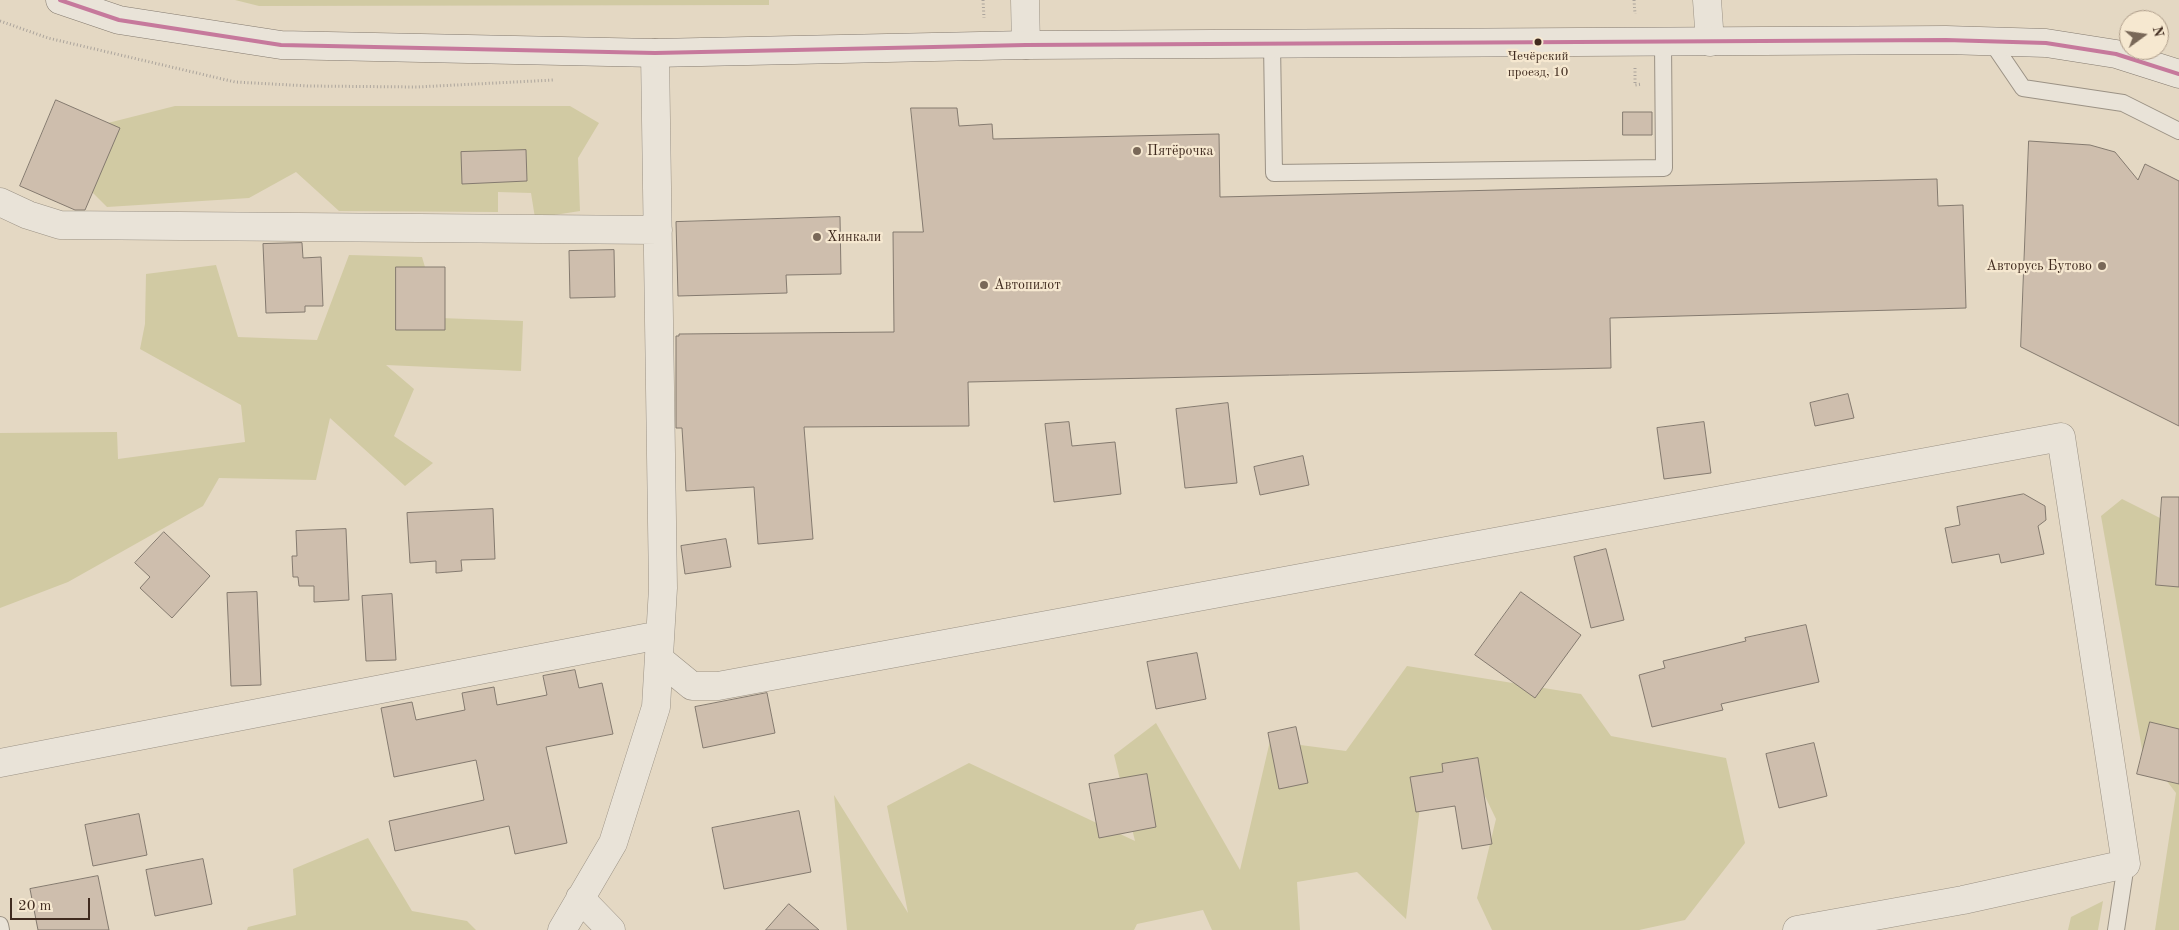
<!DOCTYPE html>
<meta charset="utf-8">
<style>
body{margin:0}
#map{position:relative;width:2179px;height:930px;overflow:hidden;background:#e4d8c3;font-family:"Old Standard TT",serif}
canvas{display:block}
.north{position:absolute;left:2119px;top:10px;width:50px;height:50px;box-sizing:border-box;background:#f6e8d0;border:1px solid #ad9c89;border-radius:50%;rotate:76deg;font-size:14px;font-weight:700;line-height:20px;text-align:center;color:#402b1f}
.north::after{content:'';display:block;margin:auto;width:18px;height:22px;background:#796858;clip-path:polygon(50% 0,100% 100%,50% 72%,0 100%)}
.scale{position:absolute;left:10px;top:898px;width:80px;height:22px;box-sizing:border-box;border:2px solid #402b1f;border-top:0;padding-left:6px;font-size:15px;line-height:18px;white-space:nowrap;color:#402b1f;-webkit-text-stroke:4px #f6e8d0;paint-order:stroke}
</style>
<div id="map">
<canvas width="2179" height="930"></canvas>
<div class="north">N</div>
<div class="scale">20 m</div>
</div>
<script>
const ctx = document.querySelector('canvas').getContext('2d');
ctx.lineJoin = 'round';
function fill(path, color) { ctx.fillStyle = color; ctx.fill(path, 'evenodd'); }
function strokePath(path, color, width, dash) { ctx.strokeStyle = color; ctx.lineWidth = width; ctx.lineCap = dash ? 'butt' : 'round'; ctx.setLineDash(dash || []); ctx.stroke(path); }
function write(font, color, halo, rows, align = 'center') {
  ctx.font = font + ' "Old Standard TT",serif'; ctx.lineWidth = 4.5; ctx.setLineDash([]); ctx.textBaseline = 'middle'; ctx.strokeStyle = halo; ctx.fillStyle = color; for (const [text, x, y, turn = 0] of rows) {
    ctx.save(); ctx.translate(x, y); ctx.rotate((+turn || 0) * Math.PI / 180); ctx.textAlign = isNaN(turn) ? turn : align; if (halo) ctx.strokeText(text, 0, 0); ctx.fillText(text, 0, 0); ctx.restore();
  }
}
const green = new Path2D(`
 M235,0H769V5L259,6Z
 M175,106H570L599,123L578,158L580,211L535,218L531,193L498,192V212L339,211L296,172L249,198L107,207L79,179L96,126Z
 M349,255L422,257L440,318L523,321L521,371L386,365L414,389L394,436L433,463L405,486L330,418L316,480L219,478L203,506L68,582L0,608V433L117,432L118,459L245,442L241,405L140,349L145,324L146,274L216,265L238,337L317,340Z
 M2122,499L2176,526L2179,537V930H2155L2176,793L2142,749L2101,516Z
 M1407,666L1581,694L1611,736L1726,758L1745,843L1685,920L1639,930H1492L1477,898L1496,819L1470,765L1421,799L1406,919L1357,872L1297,882L1300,930H1212L1203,910L1137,924L1134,930H847L834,795L908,913L887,806L969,763L1135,841L1114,755L1156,723L1240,870L1270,741L1346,751Z
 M368,838L412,911L467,921L476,930H247L248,927L296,915L293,869Z
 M2103,901L2098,930H2068L2071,917Z`);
const building = new Path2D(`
 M56,100L120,128L85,210H75L20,186Z
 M911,108H957L959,126L992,124L993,139L1219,134L1220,197L1937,179L1938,206L1963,205L1966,308L1610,318L1611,368L968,382L969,426L804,427L813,539L758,544L754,487L686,491L682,428H676V336H679V334L894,332L893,232H923Z
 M1623,112H1652V135H1623Z
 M2029,141L2090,145L2115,152L2138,180L2145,164L2179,181V426L2021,347Z
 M526,150L527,181L462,184L461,152Z
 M840,217L841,274L786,275L787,293L678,296L676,222Z
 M302,243L303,258L321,257L323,306H305V312L266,313L263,244Z
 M614,250L615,297L570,298L569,251Z
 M396,267H445V330H396Z
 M1848,394L1854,418L1815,426L1810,403Z
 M1228,403L1237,483L1185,488L1176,409Z
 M1069,422L1072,446L1115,442L1121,494L1054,502L1045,424Z
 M1704,422L1711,473L1664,479L1657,428Z
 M1303,456L1309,485L1260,495L1254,467Z
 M2024,494L2045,506L2046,520L2038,526L2044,554L2001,563L1999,554L1952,563L1945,528L1960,525L1957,507Z
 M2162,497H2179V587L2156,585Z
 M493,509L495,559L461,560L462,571L436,573V561L410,563L407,513Z
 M346,529L349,600L314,602V586H299L298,577H293L292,556H297L296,531Z
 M164,532L210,576L172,618L140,588L150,577L135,563Z
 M726,539L731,567L685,574L681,546Z
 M1606,549L1624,620L1591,628L1574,557Z
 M257,592L261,685L231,686L227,593Z
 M1521,592L1581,635L1535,698L1475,655Z
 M392,594L396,660L366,661L362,596Z
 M1806,625L1819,682L1721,704L1723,710L1652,727L1639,675L1665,668L1663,661L1746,641L1745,638Z
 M1197,653L1206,699L1156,709L1147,662Z
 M575,670L579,688L602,683L613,734L546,747L567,843L515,854L509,826L395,851L389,821L484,800L476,760L394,777L381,708L412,702L416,720L465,710L462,693L494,687L497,705L547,695L543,676Z
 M767,693L775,733L703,748L695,707Z
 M2150,722L2179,729V784L2137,774Z
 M1296,727L1308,783L1279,789L1268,733Z
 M1814,743L1827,796L1779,808L1766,754Z
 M1478,758L1492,844L1462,849L1455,806L1416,812L1410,777L1443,772L1442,764Z
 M1147,774L1156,827L1099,838L1089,784Z
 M799,811L811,872L724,889L712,828Z
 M139,814L147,855L93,866L85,825Z
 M203,859L212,904L155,916L146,870Z
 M98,876L109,930H38L30,889Z
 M789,904L819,930H766Z`);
const path = new Path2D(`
 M983,0L984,18
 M1634,0L1635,14
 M0,21L48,38L235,82L309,86L417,87L554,80
 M1635,68V85L1642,84`);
const service = new Path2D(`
 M1991,41L2023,88L2123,103L2179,131
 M1272,44L1274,173L1664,168L1663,42
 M0,925L1,930
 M2116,930L2126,864`);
const minor = new Path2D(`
 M1025,0L1026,45
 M1707,0L1710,42
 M0,202L28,215L60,225L658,230
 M659,659L692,686H718L2061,437L2126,864L1963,900L1797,930
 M0,763L660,635
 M580,898L611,930
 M562,930L613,843L656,707L663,588L655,53`);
const secondary = new Path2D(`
 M60,0L119,20L281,45L655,53L1026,45L1946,40L2046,43L2116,54L2179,74`);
const bus1 = new Path2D(`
 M60,0L119,20L281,45L655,53L1026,45L1946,40L2046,43L2116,54L2179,74`);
const markers = [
 [1538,42,4.5,"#402b1f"],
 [1137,151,5,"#796858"],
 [817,237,5,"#796858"],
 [2102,266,5,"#796858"],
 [984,285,5,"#796858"]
];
const busNames = [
 ["Чечёрский",1538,57],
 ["проезд, 10",1538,73]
];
const poiNames = [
 ["Пятёрочка",1147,151],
 ["Хинкали",827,237],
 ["Авторусь Бутово",2092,266,"right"],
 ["Автопилот",994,285]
];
fill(green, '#d1caa3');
fill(building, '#cebead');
strokePath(building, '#847a6f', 1);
strokePath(service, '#9b9285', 18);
strokePath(minor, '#9b9285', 29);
strokePath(secondary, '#847a6f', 29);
strokePath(path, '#aba49c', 3, [1, 2.5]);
strokePath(service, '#e9e3d8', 16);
strokePath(minor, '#e9e3d8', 28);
strokePath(secondary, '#e9e3d8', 28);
strokePath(bus1, '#c6799c', 4);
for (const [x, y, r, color] of markers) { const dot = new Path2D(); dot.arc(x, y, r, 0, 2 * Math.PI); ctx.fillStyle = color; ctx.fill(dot); strokePath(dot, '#f6e8d0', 2); }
write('13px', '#402b1f', '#f6e8d0', busNames);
write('14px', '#402b1f', '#f6e8d0', poiNames, 'left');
</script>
